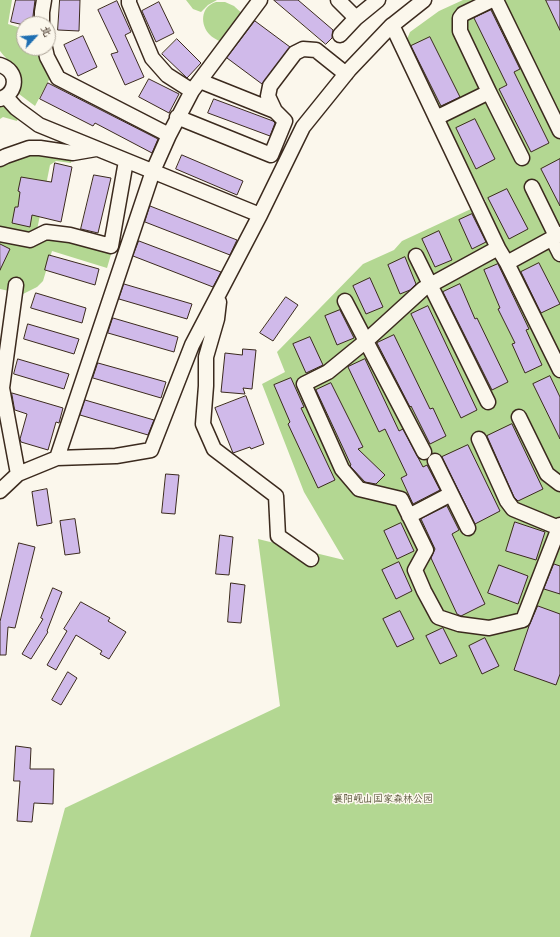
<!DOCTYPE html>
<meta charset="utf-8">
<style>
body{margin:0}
#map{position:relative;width:560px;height:937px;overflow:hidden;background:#fbf7ec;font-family:"Shantell Sans","LXGW WenKai TC",sans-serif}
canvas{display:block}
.north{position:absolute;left:16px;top:16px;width:40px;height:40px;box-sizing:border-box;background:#fbf7ec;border:1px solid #aea59a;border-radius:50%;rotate:64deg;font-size:11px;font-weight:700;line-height:16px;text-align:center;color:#3b2a1e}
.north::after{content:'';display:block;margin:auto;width:14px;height:18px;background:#1f6fb2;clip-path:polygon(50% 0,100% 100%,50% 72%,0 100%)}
</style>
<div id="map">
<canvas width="560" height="937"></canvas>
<div class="north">北</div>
</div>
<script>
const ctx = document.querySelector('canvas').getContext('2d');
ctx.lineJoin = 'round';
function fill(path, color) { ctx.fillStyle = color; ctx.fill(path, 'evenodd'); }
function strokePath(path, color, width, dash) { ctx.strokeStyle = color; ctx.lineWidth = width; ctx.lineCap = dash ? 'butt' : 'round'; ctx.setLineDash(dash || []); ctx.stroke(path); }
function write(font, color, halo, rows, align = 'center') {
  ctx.font = font + ' "Shantell Sans","LXGW WenKai TC",sans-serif'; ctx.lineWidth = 3; ctx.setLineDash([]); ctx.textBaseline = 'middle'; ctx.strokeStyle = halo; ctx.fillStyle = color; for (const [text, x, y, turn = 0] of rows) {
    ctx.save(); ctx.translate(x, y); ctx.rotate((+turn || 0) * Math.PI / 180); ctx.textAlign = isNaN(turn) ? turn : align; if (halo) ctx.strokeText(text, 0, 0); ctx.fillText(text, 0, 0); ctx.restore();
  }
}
const green = new Path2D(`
 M0,0H12L8,24L24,29V48H40L51,76L35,106L19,94C19,86 19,72 13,66C9,60 4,57 0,51Z
 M186,0H217L208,5L201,12L193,9Z
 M463,0H560V937H30L65,808L280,706L258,539L344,560L304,492L262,384L285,372L277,352L363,264L394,250L402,241L486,202L405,44L410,32L439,11Z
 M225,2L234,6L247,18L227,44C221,42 214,39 210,35C200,25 200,7 216,2C218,2 222,2 225,2Z
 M6,102L18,117L17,121L3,117L0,119V104Z
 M29,153L72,155L71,163L56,161L50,165L37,230L34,235L0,230V165Z
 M55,237L112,251L107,268L52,251L43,281L37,287L23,294L0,289V238Z`);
const building = new Path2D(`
 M16,0H35L32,24H24V25L11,22Z
 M60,0H80L79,31L58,30Z
 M274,0H298L333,30L332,38L326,44Z
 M546,0H560V30Z
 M117,1L131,32L125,35L144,77L125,85L111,54L118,52L98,10Z
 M159,2L174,33L156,42L142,11Z
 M491,10L520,69L514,72L549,143L531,152L499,89L507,85L474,18Z
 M255,21L290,47L262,84L227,58Z
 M83,36L97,67L78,76L64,45Z
 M430,37L460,97L441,106L411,46Z
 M177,39L201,63L187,78L162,54Z
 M149,79L179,94L169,113L139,97Z
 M48,83L158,139L152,153L95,123L93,126L40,99Z
 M214,99L273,121L275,123L270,136L208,113Z
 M475,119L495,159L476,169L456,128Z
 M182,155L243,181L237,195L176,169Z
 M560,159V206L541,169Z
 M55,163L72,167L61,222L32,215L30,227L12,223L15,207H18L20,192L18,191L21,177L51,182Z
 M94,175L111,178L98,233L81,229Z
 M507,189L528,229L509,239L488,198Z
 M150,206L237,240L236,242L230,255L145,222Z
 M472,214L486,242L472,249L459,220Z
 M439,231L452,260L435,267L422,239Z
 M139,241L221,272L213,287L133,256Z
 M0,244L10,249L0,270Z
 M49,255L99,269L95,285L45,270Z
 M405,257L416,284L410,290L400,294L388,265Z
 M539,263L560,304L541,313L521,272Z
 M498,264L529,329L526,330L542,365L525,373L512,344L515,343L498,309L500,308L484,270Z
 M370,278L383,307L366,314L353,286Z
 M124,284L192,304L187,319L119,299Z
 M460,284L475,319L477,318L508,382L492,390L443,292Z
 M36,293L86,308L82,323L31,308Z
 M286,297L298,305L273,341L260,333Z
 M428,306L477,410L461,418L411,314Z
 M340,310L354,338L337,345L325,316Z
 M113,318L178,337L174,352L108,333Z
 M28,324L79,339L74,354L24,339Z
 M394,335L430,409L433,408L446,436L430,444L411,406L410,407L377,343Z
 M310,337L323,365L306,373L293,344Z
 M243,349L256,350L252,389L243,388L245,394L221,392L225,353L242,355Z
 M18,359L69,374L64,389L14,374Z
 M365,359L399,431L403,429L423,467L427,465L440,490L413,504L401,478L407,475L385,429L379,432L348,367Z
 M98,363L166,382L161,398L93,378Z
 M550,376L560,397V439L533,384Z
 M291,378L304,407L301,408L335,480L318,488L288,424L290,422L274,385Z
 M331,383L363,447L358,449L385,475L376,484L365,482L350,466L351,465L316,390Z
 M12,393L63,408L59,423L56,422L48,450L21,442L20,439L27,414L15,410Z
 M246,396L264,444L251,449L250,447L233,453L215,408Z
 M85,400L154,420L148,435L80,415Z
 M512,424L543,489L518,501L514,497L487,436Z
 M468,445L500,511L475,524L442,457Z
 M166,474L179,475L175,514L162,513Z
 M47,489L52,523L37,526L32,492Z
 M447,506L459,530L452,534L485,604L461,616L457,614L431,558L435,549L421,519Z
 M75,519L80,553L65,555L60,521Z
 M515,522L545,532L536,560L506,551Z
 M401,523L414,551L397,559L384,531Z
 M220,535L233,537L229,575L216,574Z
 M19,543L35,547L15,628L8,627L6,655H0V622Z
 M399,562L412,591L396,599L382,570Z
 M554,564L560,566V594L544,589Z
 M499,565L528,576L518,604L488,593Z
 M231,583L245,585L241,623L228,622Z
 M53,588L62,592L47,631L48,632L31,659L22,654L43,619L41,618Z
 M81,602L110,618L108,621L126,632L109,659L100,654L102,651L76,635L56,670L47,665L67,631L64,629Z
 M538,606L560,614V674L556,685L514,670L529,626Z
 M400,611L414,639L397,647L383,619Z
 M443,628L457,656L440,664L426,636Z
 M485,638L499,666L482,674L469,646Z
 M68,672L77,678L61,705L52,700Z
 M16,746L31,748L30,769H54L53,804L34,803L32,822L17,821L20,781H14Z`);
const minor = new Path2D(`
 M129,0V3L152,58L167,75L192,91
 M338,0L356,18
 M496,0L560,131
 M42,24V12L44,0
 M392,25L498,248
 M340,35L356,18L378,0
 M45,48L47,57L58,78L169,135L192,91L260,0
 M0,65C19,71 18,93 0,99
 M489,92L522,158
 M6,97L16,108L39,125L260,215
 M275,111L268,96L270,86L295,53L303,49L316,50L346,74
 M177,117L271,155L285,121L275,111L200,81
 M436,118L489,92L460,31V18L463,14L492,0
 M0,159L6,156L29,148H40L73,153L96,149
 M532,187L556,236
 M0,234L30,240L46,232L70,235L111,246L126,161
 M552,238L560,254
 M416,256L488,402
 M507,263L560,234
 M16,285L2,388L18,474
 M345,301L424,452
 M219,302L217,319L206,357V386L203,424L214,449L276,496L278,536L311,559
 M560,370L507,263L498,248L423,289L366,341L328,372L304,384L342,469L359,489L401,499L426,550L415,570L424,591L438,617L459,624L489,628L523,620L560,525
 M519,417L547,474L560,484
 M479,439L507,501L513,509L559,528
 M57,458L153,171L169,135
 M435,461L468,528
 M0,491L18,474L57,458L116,456L151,450L192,345L260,215L303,127L349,70L390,27L424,0
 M409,516L451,494`);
const parkNames = [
 ["襄阳岘山国家森林公园",383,799]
];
fill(green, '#b3d792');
fill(building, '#d0baea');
strokePath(building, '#3b2a1e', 1);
strokePath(minor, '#3b2a1e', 17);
strokePath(minor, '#fbf7ec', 14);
write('10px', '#59553b', '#fbf7ec', parkNames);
</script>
